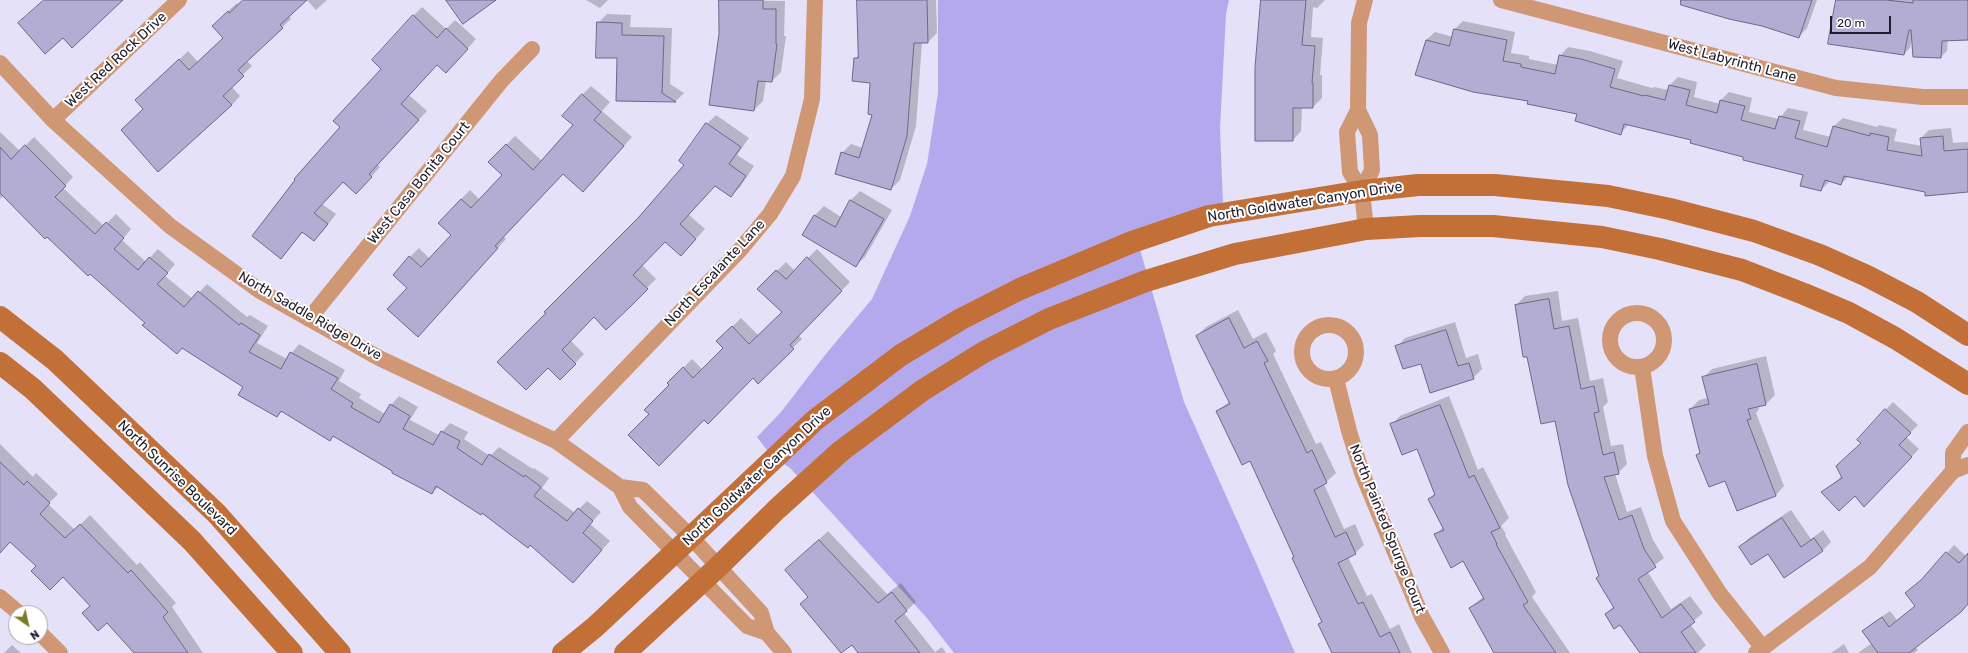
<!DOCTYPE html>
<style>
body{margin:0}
#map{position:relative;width:1968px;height:653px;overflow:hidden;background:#e4e1f9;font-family:Rubik,sans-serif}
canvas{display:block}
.north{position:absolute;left:8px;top:605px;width:40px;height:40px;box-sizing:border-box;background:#fff;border:1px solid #a5a4aa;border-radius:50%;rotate:146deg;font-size:11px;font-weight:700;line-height:16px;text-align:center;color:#1f1c2b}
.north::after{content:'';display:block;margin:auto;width:14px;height:18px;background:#787d26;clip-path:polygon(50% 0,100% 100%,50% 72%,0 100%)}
.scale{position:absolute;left:1830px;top:16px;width:61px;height:18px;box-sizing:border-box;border:2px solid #1f1c2b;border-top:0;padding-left:5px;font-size:12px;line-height:14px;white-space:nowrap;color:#1f1c2b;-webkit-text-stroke:3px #fff;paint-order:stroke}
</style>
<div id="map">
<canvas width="1968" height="653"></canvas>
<div class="north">N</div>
<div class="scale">20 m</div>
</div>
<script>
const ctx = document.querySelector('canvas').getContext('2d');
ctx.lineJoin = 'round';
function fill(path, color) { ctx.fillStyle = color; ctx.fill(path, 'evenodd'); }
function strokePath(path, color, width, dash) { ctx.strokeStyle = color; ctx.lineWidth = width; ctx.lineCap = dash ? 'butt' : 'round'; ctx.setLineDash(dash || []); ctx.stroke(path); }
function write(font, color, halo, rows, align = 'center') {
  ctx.font = font + ' Rubik,sans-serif'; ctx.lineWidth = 4; ctx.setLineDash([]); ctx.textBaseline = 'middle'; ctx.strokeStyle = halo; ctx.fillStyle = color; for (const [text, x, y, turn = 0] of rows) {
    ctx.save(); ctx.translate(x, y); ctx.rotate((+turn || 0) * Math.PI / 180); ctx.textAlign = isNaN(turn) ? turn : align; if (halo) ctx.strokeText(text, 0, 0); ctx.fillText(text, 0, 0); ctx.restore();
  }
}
const green = new Path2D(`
 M938,0H1229L1226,14L1220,128L1223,205L1135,232L1184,402L1257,565L1295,653H954L926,617L831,512L790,468L770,454L757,437L781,412L825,355L872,299L910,216L927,164L938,93Z`);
const shadow = new Path2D(`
 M244,0H306L289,16L291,19L247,61L252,66L231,86L240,96L232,105L144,109L146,92L188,51L198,62L224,38L222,17L237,3L239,5Z
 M307,0H327L316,10Z
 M586,0H608L600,8Z
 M720,0L785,1L784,36H786L781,72L772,81H766L763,101L754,110L720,34Z
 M858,0H936L937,33L928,42H922L916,126L900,180L891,189L842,153L851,144L863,148L873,114L871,82L855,59L859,54Z
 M1265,0H1325L1317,8L1313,7L1311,37L1323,38L1320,75H1322V98L1313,107H1302L1301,131L1293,140Z
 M1688,0H1817L1807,28L1799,37Z
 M1837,0H1950L1947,51L1941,57L1912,38L1910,48L1904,54Z
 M422,7L446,29L455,20L476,39L455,63L437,64L409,95L427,111L377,164L380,167L365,184L343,181L322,204L336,214L323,231L314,240L303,232L281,258L341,127L383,69L413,16Z
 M607,14L631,15L630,27L672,28L670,84L684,93L676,101L617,100L618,57L598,23Z
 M1463,21L1515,32L1511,53L1529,56V59L1558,65L1560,56L1568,47L1590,51L1623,61L1617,78L1652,88L1654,87L1668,90L1669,86L1678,77L1697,82L1694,97L1720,104L1721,100L1729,92L1752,98L1749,112L1779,119L1788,108L1808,112L1803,130L1831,137L1834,126L1843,118L1877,127L1879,125L1897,129L1894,141L1922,146L1921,138L1929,130L1951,128L1953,143L1968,142V191H1926L1849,176L1841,184L1830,181L1821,190L1804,174L1692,139L1629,124L1620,134L1578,113L1417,75L1426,40L1435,32L1453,37L1455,29Z
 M591,86L610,102L602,111L632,137L592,182L563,173L503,236L506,239L427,326L408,287L410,257L419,248L430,259L452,235L461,199L470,190L480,200L503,175L490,162L515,136L542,161L574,125L582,95Z
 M716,115L749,138L737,155L754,166L740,187L731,196L715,185L688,214L705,229L681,255L665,241L642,265L656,279L606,328L594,316L570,340L584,354L560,379L548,367L639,218L686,165L707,124Z
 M0,132L20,151L34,137L73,177L63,188L104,226L116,214L131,229L122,240L146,262L158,249L175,264L165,276L193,299L207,284L247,317L250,315L268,326L257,343L287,359L299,344L345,370L339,381L361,394L359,398L385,414L391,405L399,396L418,407L410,420L439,435L450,423L468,432L464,439L490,456L499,447L533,469L534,468L549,478L542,488L575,513L587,501L601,512L590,524L610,541L573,582L530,544L482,512L438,487L432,493L334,436L330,439L283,411L277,416L244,387L146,322L4,195L0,199Z
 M860,191L892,210L865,257L856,265L803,235L815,215L824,206L841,217L851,200Z
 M817,249L850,282L798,335L802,339L758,382L753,377L704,419L651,414L670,385L668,383L692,359L703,370L724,348L718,341L741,318L759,336L783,312L759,289L786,262L795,271Z
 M1558,291L1562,321L1578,318L1590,381L1603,378L1608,402L1603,407L1611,446L1623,444L1627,464L1618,473L1615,474L1627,512L1641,507L1653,540L1664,558L1647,571L1671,609L1690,596L1703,613L1690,624L1706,645L1698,653H1642L1620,624L1606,614L1614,606L1600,576L1556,420L1516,305L1525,296Z
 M1238,310L1253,339L1266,332L1276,351L1273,354L1316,444L1321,442L1336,473L1324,484L1344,529L1355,524L1364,545L1355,553L1348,557L1367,596L1372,594L1390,629L1399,624L1412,653H1333L1319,625L1323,621L1251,459L1217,411L1230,401L1197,336L1206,327Z
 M1455,322L1466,358L1478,354L1482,369L1473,378L1421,362L1397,347L1405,338Z
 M1766,356L1775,395L1766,404L1758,406L1759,409L1756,413L1784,486L1776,495L1737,510L1725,479L1698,455L1700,452L1690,409L1699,400L1708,398L1703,378L1712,369Z
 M1449,396L1478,470L1483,467L1509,518L1501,526L1506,534L1505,535L1536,592L1532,597L1570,653H1495L1470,608L1484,596L1463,560L1435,535L1443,527L1429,499L1435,493L1417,448L1391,425L1400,416Z
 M1893,402L1918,425L1906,437L1919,449L1865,505L1855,494L1823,492L1842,476L1862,443L1858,439Z
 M0,444L33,477L36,473L58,494L48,504L75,530L90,515L137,565L140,562L176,603L172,607L203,653H135L63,576L37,566L10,541L0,543Z
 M1791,510L1811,539L1823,530L1831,542L1822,551L1768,552L1740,547L1749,538Z
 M828,531L887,594L901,583L916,602L904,613L935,652L942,647L946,653H859L809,596L795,562Z
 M1954,545L1966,556L1968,554V603L1915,647L1918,650L1914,653H1858L1872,643L1864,631L1871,624L1890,611L1897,620L1916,605L1906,593L1927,575Z
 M1844,644L1849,653H1831Z
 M12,645L21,653H4Z`);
const building = new Path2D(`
 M44,0H123L72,48L63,38L45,54L18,23Z
 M243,0H307L280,25L283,28L238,70L244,76L223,96L232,105L158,172L121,130L143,109L135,100L179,59L189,70L223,38L212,26L228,11L229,13Z
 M446,0H496L463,24Z
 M719,0H763V9H776V44H777L772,82L758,81L754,111L709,105L719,34Z
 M857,0H927L928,43H914L907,136L891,190L835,174L841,152L859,158L872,115L868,114L870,83L852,81L854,58H858Z
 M1261,0H1306L1302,45L1315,46L1312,83H1313V108H1293V141H1255V68Z
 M1681,0H1812L1799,38L1762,26L1729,19L1681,5Z
 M1836,0H1886L1913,3V0H1968V40L1942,41L1941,58L1913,57L1911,30H1909L1904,55L1828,44Z
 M413,15L437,38L446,28L468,49L446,73L437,65L401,104L419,120L369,174L372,177L356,194L343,182L314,213L328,224L314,241L302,232L281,259L252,236L295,180L294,179L340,127L333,121L381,69L372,60Z
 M597,22L622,23V35L664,36L662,93L676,102L616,101L617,58H596Z
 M1454,29L1507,40L1503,61L1521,64V67L1555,74L1559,55L1581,59L1615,69L1610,87L1644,96L1645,95L1665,100L1669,85L1690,90L1686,105L1717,113L1720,100L1745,106L1741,120L1775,129L1779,116L1800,121L1795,138L1827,147L1833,126L1870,136V133L1889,137L1887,150L1922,156L1920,138L1943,136L1944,151L1968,149V192L1925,196V192L1844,176L1841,185L1825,180L1821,191L1800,186L1803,175L1743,160V157L1690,143L1691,140L1624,124L1621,135L1575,121L1577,114L1527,104L1528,101L1473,92L1415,75L1426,40L1449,46Z
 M582,94L601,112L594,120L624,146L583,192L563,174L495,246L498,248L418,337L387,309L407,288L393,275L409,256L421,267L451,235L438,223L461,199L471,208L502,175L488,162L506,144L533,170L573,125L562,116Z
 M706,123L741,147L729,164L746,176L731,197L715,186L680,224L696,239L681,256L665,242L633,275L648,289L631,306L606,330L594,317L562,350L576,364L560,380L548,368L526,390L497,362L546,313L544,312L638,218L684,165L679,161Z
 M25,145L66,186L55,197L95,234L106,222L124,238L114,249L138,270L149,257L168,273L157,284L184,307L198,291L239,325L241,323L260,335L249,352L281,369L290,352L338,378L331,389L353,403L351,407L379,423L390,404L410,416L403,429L433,445L441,431L460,441L457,448L482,465L489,454L524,477L525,475L541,487L534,496L567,521L578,508L593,521L583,533L602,550L573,583L530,545L528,548L482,513L481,515L436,486L432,494L392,473V471L333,436L330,441L281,411L277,417L238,395L243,387L182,348L177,354L142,325L145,323L90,274L88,276L47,237L45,239L0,193V147L11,159Z
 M850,200L884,219L856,267L802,235L814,215L835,227Z
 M807,257L842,291L790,345L794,349L758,384L753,378L708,424L704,420L659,466L628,435L649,414L644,410L669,385L667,383L683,367L693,378L723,348L716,341L732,326L749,344L782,312L757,289L776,270L786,279Z
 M1549,299L1554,329L1569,326L1581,389L1594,386L1599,412L1594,413L1603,455L1614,452L1619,474L1604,477L1619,520L1632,515L1644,549L1656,567L1638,579L1662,618L1681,604L1695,622L1681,632L1696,653H1640L1620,625L1614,629L1605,614L1614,608L1596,578L1599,576L1568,485L1555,421L1541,424L1527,357H1523L1515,305Z
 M1229,318L1244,348L1257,341L1268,361L1264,363L1307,453L1312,450L1327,483L1314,490L1335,537L1346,532L1356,554L1338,563L1358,604L1363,602L1380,637L1390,632L1400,653H1332L1318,624L1322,622L1292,558L1294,557L1250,461L1242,465L1216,411L1230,404L1196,336Z
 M1446,330L1458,366L1469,363L1474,379L1430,393L1421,364L1403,369L1395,346Z
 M1757,364L1766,405L1748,409L1751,419L1747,420L1776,496L1737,511L1725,481L1709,487L1696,455L1700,453L1689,409L1709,404L1702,377Z
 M1440,405L1469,478L1474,475L1500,528L1491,532L1497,544H1496L1528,602L1523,605L1556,653H1494L1469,608L1484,599L1463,561L1451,568L1434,534L1444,530L1428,499L1435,495L1417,449L1402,455L1390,424Z
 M1885,409L1911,433L1899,445L1912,457L1864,507L1855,496L1839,511L1821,492L1842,478L1836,466L1861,443L1857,440Z
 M0,462L24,485L27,481L50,503L40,514L65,538L80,524L128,573L131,570L168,612L163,617L188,653H134L107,623L98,631L82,613L90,606L63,577L50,590L31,571L36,566L10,542L0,553Z
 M1782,518L1801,547L1814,538L1823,551L1784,578L1768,554L1751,565L1739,547Z
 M819,540L878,603L892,592L907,611L895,621L920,653H858L852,645L841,653L800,604L808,597L785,570Z
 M1946,552L1959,563L1968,553V604L1961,612L1909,653H1878L1862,631L1882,617L1889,627L1915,606L1905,593L1921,580Z`);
const street = new Path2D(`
 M1365,0L1359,23L1358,110L1347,132L1350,172L1362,191L1366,229
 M1501,0L1836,88L1923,97H1968
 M0,63L53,120L170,226L260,291L379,358L556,441L620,487L643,490L691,537L761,613L767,633L784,653
 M1358,110L1370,135L1372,170L1362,191
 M53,120L179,0
 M1610 340a27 27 0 1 1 54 0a27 27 0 1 1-54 0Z
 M309,319L502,80L532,49
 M1302 352a27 27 0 1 1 54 0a27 27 0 1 1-54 0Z
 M1642,367L1655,456L1673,521L1720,594L1763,648
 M1336,379L1349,431L1362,473L1422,617L1442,653
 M556,441L740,250L770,214L793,176L812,99L815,0
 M1953,471V453L1968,432
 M620,487L630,507L747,626L767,633
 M0,597L19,613
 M40,633L60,653
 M1756,653L1870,567L1953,471L1968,465`);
const secondary = new Path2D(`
 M0,317L55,360L217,514L340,653
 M0,363L33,389L192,541L292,653
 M563,653L595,627L691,537L815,420L901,355L961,319L1020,289L1132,242L1209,216L1362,191L1418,185H1495L1608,196L1670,209L1754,231L1820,255L1867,276L1917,302L1968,335
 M625,653L719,566L777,509L841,451L923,390L984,352L1049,319L1146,281L1235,254L1366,229L1420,226H1493L1602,237L1660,249L1742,270L1804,294L1849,313L1895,338L1968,384`);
const streetNames = [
 ["West Red Rock Drive",116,60,-43],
 ["West Labyrinth Lane",1732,61,15],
 ["West Casa Bonita Court",419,183,-51],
 ["North Goldwater Canyon Drive",1305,202,-9],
 ["North Escalante Lane",715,273,-47],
 ["North Saddle Ridge Drive",310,316,30],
 ["North Goldwater Canyon Drive",757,476,-43],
 ["North Sunrise Boulevard",177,478,44],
 ["North Painted Spurge Court",1387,529,68]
];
fill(green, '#b5a9ed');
fill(shadow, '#0003');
fill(building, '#b3add4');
strokePath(building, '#6d678b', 1);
strokePath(street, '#d09775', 16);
strokePath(secondary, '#c26f38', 22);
write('14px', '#1f1c2b', '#fff', streetNames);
</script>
